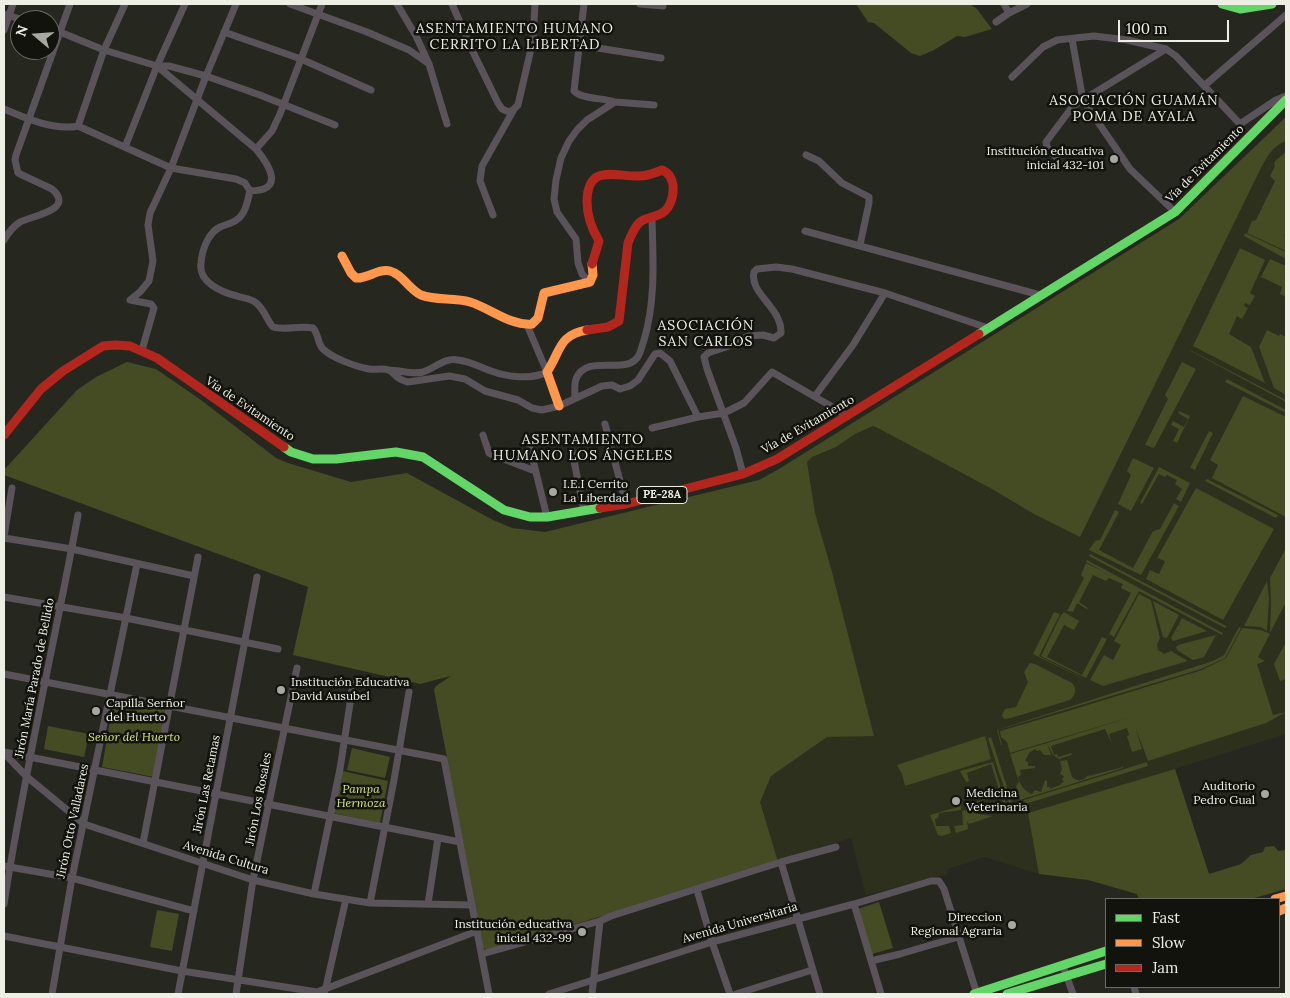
<!DOCTYPE html>
<meta charset="utf-8">
<style>
body{margin:0}
#map{position:relative;width:1290px;height:998px;overflow:hidden;background:#262820;font-family:Lora,serif}
canvas{display:block}
.frame{position:absolute;inset:0;border:5px solid #edefe5;pointer-events:none}
.legend{position:absolute;left:1105px;top:898px;width:175px;height:90px;box-sizing:border-box;background:#12130c;border:1px solid #6a6b63;margin:0;padding:6px 9px;list-style:none;font-size:15px;color:#edefe5}
.legend li{display:flex;align-items:center;gap:10px;height:25px}
.legend b{width:25px;border:1px solid #6a6b63}
.north{position:absolute;left:10px;top:10px;width:50px;height:50px;box-sizing:border-box;background:#12130c;border:1px solid #6a6b63;border-radius:50%;rotate:288deg;font-size:14px;font-weight:700;line-height:20px;text-align:center;color:#edefe5}
.north::after{content:'';display:block;margin:auto;width:18px;height:22px;background:#a7a9a0;clip-path:polygon(50% 0,100% 100%,50% 72%,0 100%)}
.scale{position:absolute;left:1118px;top:20px;width:111px;height:22px;box-sizing:border-box;border:2px solid #edefe5;border-top:0;padding-left:6px;font-size:15px;line-height:18px;white-space:nowrap;color:#edefe5;-webkit-text-stroke:4px #12130c;paint-order:stroke}
</style>
<div id="map">
<canvas width="1290" height="998"></canvas>
<div class="frame"></div>
<ul class="legend">
<li><b style="height:6px;background:#63d668"></b>Fast</li>
<li><b style="height:6px;background:#ff974d"></b>Slow</li>
<li><b style="height:6px;background:#b3261e"></b>Jam</li>
</ul>
<div class="north">N</div>
<div class="scale">100 m</div>
</div>
<script>
const ctx = document.querySelector('canvas').getContext('2d');
ctx.lineJoin = 'round';
function fill(path, color) { ctx.fillStyle = color; ctx.fill(path, 'evenodd'); }
function strokePath(path, color, width, dash) { ctx.strokeStyle = color; ctx.lineWidth = width; ctx.lineCap = dash ? 'butt' : 'round'; ctx.setLineDash(dash || []); ctx.stroke(path); }
function write(font, color, halo, rows, align = 'center') {
  ctx.font = font + ' Lora,serif'; ctx.lineWidth = 5; ctx.setLineDash([]); ctx.textBaseline = 'middle'; ctx.strokeStyle = halo; ctx.fillStyle = color; for (const [text, x, y, turn = 0] of rows) {
    ctx.save(); ctx.translate(x, y); ctx.rotate((+turn || 0) * Math.PI / 180); ctx.textAlign = isNaN(turn) ? turn : align; if (halo) ctx.strokeText(text, 0, 0); ctx.fillText(text, 0, 0); ctx.restore();
  }
}
const built = new Path2D(`
 M1286,117V734L1175,769L1217,899H1139L1137,894L1088,880L1039,874L984,857L948,869L947,874L866,895L851,838L790,857L482,947L473,893L434,690L436,686L453,675L422,481L465,506L511,528L545,532L759,480L779,469L1179,219Z`);
const green = new Path2D(`
 M856,4H970L977,9L992,29L965,37L957,36L934,50L920,56L911,53L874,23L868,22Z
 M1286,117V141C1273,145 1266,158 1260,170L1080,537L1034,514L992,489L876,427L873,426L855,434L836,447L812,457L807,462L815,513L832,572L874,736L827,737L771,776L760,802L778,862L488,951L482,947L473,893L434,690L436,686L451,676L420,684L293,655L308,587L4,475V470L77,390L96,377L127,362L156,369L201,400L276,458L288,463L351,482L407,473L491,519L512,528L545,532L759,480L779,469L1179,219Z
 M1286,152V232L1284,236L1286,237V251L1247,233L1252,221L1256,220L1275,181L1270,176L1275,166L1274,164L1276,160Z
 M1245,233L1286,252V259L1244,236Z
 M1240,248L1265,260L1250,293L1255,296L1250,305L1245,303L1244,306L1248,308L1242,319L1237,316L1229,334L1251,347L1265,383L1193,346Z
 M1270,259L1286,266V297L1280,294L1282,287L1261,277Z
 M1267,330L1279,336L1280,334L1286,337V395L1274,388L1259,347Z
 M1189,350H1190L1286,400V402Z
 M1182,362L1196,369L1154,448L1145,445L1168,399L1165,395Z
 M1227,379L1286,410V413L1225,382Z
 M1243,396L1286,417V517L1212,478L1218,465L1210,460Z
 M1179,411L1190,416L1177,443L1173,441L1179,429L1171,425L1173,421L1184,427L1188,419L1178,413Z
 M1209,431L1213,433L1195,470L1190,468Z
 M1133,458L1154,468L1131,511L1118,504L1131,475L1127,471Z
 M1159,467L1190,483L1181,502L1176,499L1182,489L1175,484L1177,480L1167,475L1165,477L1159,474L1142,504L1140,503Z
 M1207,479L1278,515L1276,518L1205,481Z
 M1196,488L1274,529L1223,620L1146,579L1150,570L1159,574L1165,561L1157,558Z
 M1174,503L1179,506L1141,575L1089,550L1095,541L1100,540L1115,510L1119,512L1099,550L1133,568L1153,531L1160,529Z
 M1286,548V602L1270,633L1271,605L1270,578Z
 M1090,554L1226,626L1225,628L1089,556Z
 M1087,560L1223,633L1222,635L1139,591L1114,637L1109,634L1131,593L1121,588L1123,584L1109,578L1106,581L1093,575L1079,602L1088,608L1087,609L1077,603L1073,612L1067,611L1084,578L1081,575L1086,563L1106,573L1086,562Z
 M1267,581L1269,599L1267,631L1261,627L1244,626Z
 M1139,594L1151,600L1160,638L1157,645L1158,650L1164,654L1171,651L1188,661L1103,686L1090,680L1104,655L1113,660L1121,645L1114,641Z
 M1153,601L1179,615L1167,638L1163,637Z
 M1054,612L1060,614L1039,656L1098,686L1033,654Z
 M1064,612L1079,621L1074,630L1064,625L1047,657L1082,675L1102,637L1107,639L1086,678L1041,656L1061,615Z
 M1182,618L1207,631L1173,641L1171,638Z
 M1239,627L1241,628L1225,658L1201,669L998,730L1002,745H1001L997,730L1213,661L1224,655Z
 M1242,628L1261,630L1270,634L1258,657L1265,661L1257,664L1273,715L1286,712L1266,723L1148,761L1136,729L1142,749L1132,752L1127,736L1129,735L1127,728L1109,734L1112,744L1105,729L1051,746L1054,755L1057,754L1058,757L1071,753L1072,755L1059,759L1053,755L1047,743L1131,717L1010,753L1007,742L1001,737L1000,731L1055,715L1202,670L1226,658Z
 M1216,635L1204,657L1193,660L1177,650L1176,647L1178,645Z
 M1286,642V679L1280,681L1274,664Z
 M1030,663L1035,664L1072,683C1077,689 1076,695 1070,700L1011,718L1004,719L1002,715L1005,709L1016,707L1028,682L1024,672Z
 M114,698L167,708L154,777L102,767Z
 M48,726L89,734L84,757L44,749Z
 M985,736L991,759L905,786L902,774L897,765Z
 M991,737L1015,812L1012,813L988,738Z
 M1047,743L1051,755H1044L1040,750L1037,751L1035,749L1029,753L1025,761L1028,762V766H1035V768L1020,770L1021,775L1018,777C1020,785 1024,791 1032,794L1035,790L1041,792L1045,780L1047,781V787H1050V789L1060,785L1064,781L1062,780L1064,776L1060,774L1062,769L1060,761L1067,760L1072,777C1078,782 1084,781 1088,775L1089,776L1123,767V768L1020,800L1016,786L1019,782L1010,754Z
 M352,748L390,757L385,778L347,770Z
 M993,762L1008,811L969,824L967,821L968,829L956,833L954,826L963,825L962,811L965,810L966,813V805L982,800V804L977,806L978,814L993,816L1006,812L991,764L967,773L969,781L966,782L960,771Z
 M1147,762L1148,766L1025,804L1024,800Z
 M1175,769L1209,874L1241,864L1251,855L1263,852L1265,847L1274,846L1278,851L1286,850V889L1251,899H1139L1137,894L1088,880L1039,874L1028,813Z
 M342,771L388,781L380,823L333,813Z
 M961,806V810L939,813L938,818L935,819L936,826H949L951,833L942,836L938,835L930,815Z
 M879,902L893,948L872,954L858,909Z
 M157,910L179,914L172,951L150,947Z`);
const street = new Path2D(`
 M290,4L367,32L409,50L429,64
 M397,4L416,36L429,64L447,124
 M452,4L473,52L498,103L502,109L509,112L513,110L518,105L533,40L535,4
 M584,4L574,91C581,99 604,98 615,102
 M640,4L663,6
 M1004,4L1009,13
 M4,14L23,20
 M996,22L1009,13L1027,4
 M50,28L104,50L157,66H169L206,76L260,95L335,125
 M4,30L13,4
 M224,32L301,59L371,90
 M1072,39L1083,100L1130,169L1175,212
 M579,45L661,58
 M1012,77L1043,47L1057,40L1094,36L1127,40L1166,49L1176,56L1240,124L1276,100L1286,96
 M1204,86L1286,15
 M4,109C25,118 55,131 78,126L171,168L236,179L245,183L250,191C285,191 270,166 256,149L157,66
 M78,126L104,50L125,4
 M125,147L157,66L185,4
 M256,149L272,131L280,114L322,4
 M806,155L819,161L842,183L869,197V203L860,245
 M1057,158L1047,147L1046,142L1073,106L1166,49
 M250,191C248,198 247,207 243,213C238,222 229,223 220,227C208,233 202,250 201,263C198,282 221,292 237,296C243,298 249,298 255,302C264,308 266,319 273,327C285,331 299,325 313,328C319,334 317,343 323,349C332,358 357,367 369,369C375,370 383,368 389,370C396,374 395,379 408,382L449,376L465,379L485,391L518,400L532,408L542,410L559,406L602,386L612,385L620,389L630,386L638,380L655,354L660,353L670,361L698,417
 M493,215L480,181L482,166L513,111
 M805,231L1040,295
 M4,240C8,233 14,226 20,222C31,216 76,210 52,189L18,173L15,160L16,155L70,4
 M590,282L582,274L578,263L576,239L557,212L554,199L556,180L561,158L569,141L577,130L587,120L615,102L654,105
 M142,350L154,308L151,304L130,300L140,292L149,281L153,261L148,225L150,213L171,168L206,76L236,4
 M388,370C400,370 412,375 423,372C435,368 445,357 458,360C469,361 480,367 491,371C507,377 531,380 547,372L527,325
 M815,396L853,345L885,293
 M575,398C575,393 574,385 576,379C586,353 624,375 637,358C641,353 642,345 644,340C656,300 653,258 652,218
 M605,424L626,504
 M652,428L698,417L724,413L744,403L772,372L848,416
 M483,435L489,453L493,455L535,471
 M530,448L547,517
 M572,451L584,511
 M743,474L736,448L707,369L704,357L708,353L729,346L748,336L763,335L774,338L781,333C782,307 749,294 754,272L757,269L776,267L792,269L885,293L988,328
 M4,536L12,488
 M4,538L72,549L194,576
 M4,597L126,618L278,649
 M4,674L444,759L489,994
 M4,752L460,842
 M4,753L26,776L84,824L253,880L314,894L370,903L472,905
 M143,843L198,557
 M781,862L820,994
 M4,866L72,878L194,911
 M697,890L712,942L730,994
 M314,894L340,769L353,684
 M370,903L394,780L409,692
 M4,904C24,774 54,645 78,515
 M428,904L438,838
 M854,904L881,994
 M4,936L182,971L317,992L477,931
 M482,954L600,921L611,916L781,862L836,847
 M871,961L900,954L958,937
 M1063,966L1073,994
 M1134,987L1136,994
 M325,991L346,899
 M52,994L72,878L137,564
 M178,994L257,577
 M236,994L253,880L297,668
 M549,994L712,942L854,904L931,881H939L944,889L977,994
 M592,994L600,921
 M736,994L812,970`);
const fast = new Path2D(`
 M1222,4L1240,9L1272,4
 M979,334L1175,212L1286,100
 M284,447L291,452L313,459H336L396,452L423,457L504,510L530,517H547L600,508
 M974,994L1106,951
 M1007,994L1106,964`);
const slow = new Path2D(`
 M342,256L351,273L356,278C368,279 378,268 390,271C402,274 409,289 421,295C436,301 454,297 470,302C490,308 510,326 532,324L538,318L544,293L590,282L593,275L592,264
 M559,406L547,372C561,351 558,335 587,330
 M1275,899L1286,896
 M1279,911L1286,908`);
const jam = new Path2D(`
 M587,330L608,327L619,321L628,243C631,236 634,227 640,222C645,218 652,218 658,215C670,211 674,197 673,185C672,178 669,173 662,170C655,173 648,176 640,176C615,177 588,163 587,201C587,216 591,228 599,241L592,264
 M4,435L41,389L63,371L103,346L115,345L130,346L157,358L284,447
 M600,508L626,504L743,474L777,459L979,334`);
const markers = [
 [1114,159,5,"#a7a9a0"],
 [553,492,5,"#a7a9a0"],
 [281,690,5,"#a7a9a0"],
 [96,711,5,"#a7a9a0"],
 [1265,794,5,"#a7a9a0"],
 [956,801,5,"#a7a9a0"],
 [1012,925,5,"#a7a9a0"],
 [582,932,5,"#a7a9a0"]
];
const shields = [
 [662,495,50]
];
const shieldNames = [
 ["PE-28A",662,495]
];
const poiNames = [
 ["Institución educativa",1104,152],
 ["inicial 432-101",1104,166],
 ["I.E.I Cerrito",563,485,"left"],
 ["La Liberdad",563,499,"left"],
 ["Institución Educativa",291,683,"left"],
 ["David Ausubel",291,697,"left"],
 ["Capilla Serñor",106,704,"left"],
 ["del Huerto",106,718,"left"],
 ["Auditorio",1255,787],
 ["Pedro Gual",1255,801],
 ["Medicina",966,794,"left"],
 ["Veterinaria",966,808,"left"],
 ["Direccion",1002,918],
 ["Regional Agraria",1002,932],
 ["Institución educativa",572,925],
 ["inicial 432-99",572,939]
];
const streetNames = [
 ["Vía de Evitamiento",1205,164,-45],
 ["Vía de Evitamiento",250,409,34],
 ["Vía de Evitamiento",808,425,-30],
 ["Jirón María Parado de Bellido",35,678,-79],
 ["Jirón Las Retamas",207,784,-79],
 ["Jirón Los Rosales",259,799,-79],
 ["Jirón Otto Valladares",73,821,-78],
 ["Avenida Cultura",226,858,17],
 ["Avenida Universitaria",740,923,-16]
];
const parkNames = [
 ["Señor del Huerto",134,738],
 ["Pampa",361,790],
 ["Hermoza",361,804]
];
const neighbourhoodNames = [
 ["ASENTAMIENTO HUMANO",515,29],
 ["CERRITO LA LIBERTAD",515,45],
 ["ASOCIACIÓN GUAMÁN",1134,101],
 ["POMA DE AYALA",1134,117],
 ["ASOCIACIÓN",706,326],
 ["SAN CARLOS",706,342],
 ["ASENTAMIENTO",583,440],
 ["HUMANO LOS ÁNGELES",583,456]
];
fill(built, '#2d301c');
fill(green, '#454b22');
strokePath(street, '#5b535a', 7);
strokePath(fast, '#63d668', 9);
strokePath(slow, '#ff974d', 9);
strokePath(jam, '#b3261e', 9);
for (const [x, y, r, color] of markers) { const dot = new Path2D(); dot.arc(x, y, r, 0, 2 * Math.PI); ctx.fillStyle = color; ctx.fill(dot); strokePath(dot, '#12130c', 2); }
for (const [x, y, w] of shields) { const box = new Path2D(); box.roundRect(x - w / 2, y - 8.5, w, 17, 4); ctx.fillStyle = '#12130c'; ctx.fill(box); strokePath(box, '#edefe5', 1); }
write('bold 11px', '#edefe5', null, shieldNames);
write('12px', '#edefe5', '#12130c', poiNames, 'right');
write('12px', '#edefe5', '#12130c', streetNames);
write('italic 12px', '#d5e57a', '#12130c', parkNames);
ctx.letterSpacing = '1px';
write('14px', '#edefe5', '#12130c', neighbourhoodNames);
ctx.letterSpacing = '0px';
</script>
